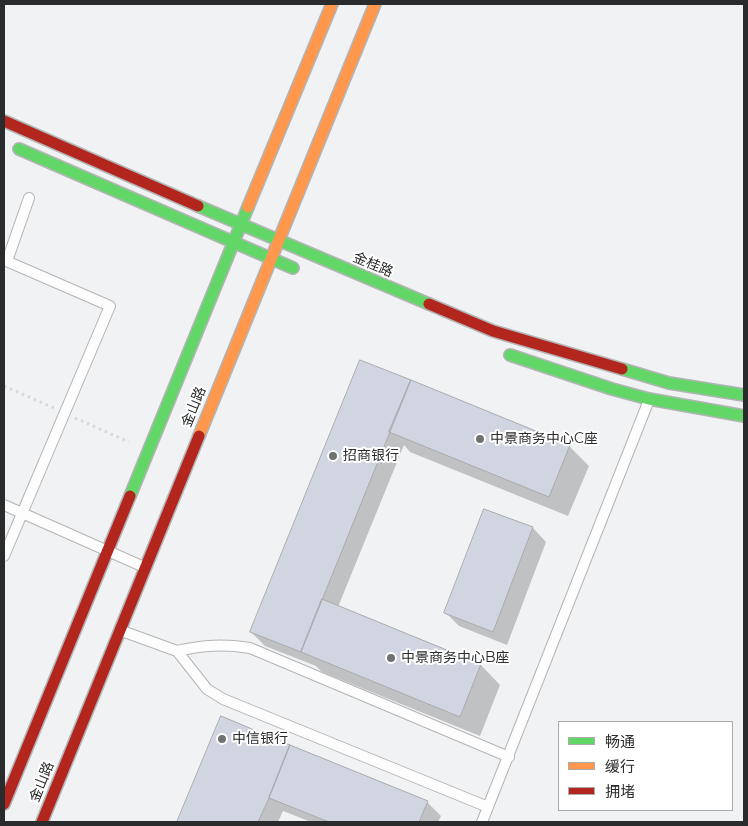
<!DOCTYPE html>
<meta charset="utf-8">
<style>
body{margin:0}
#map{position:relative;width:748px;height:826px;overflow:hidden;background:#f1f2f4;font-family:Montserrat,"Noto Sans SC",sans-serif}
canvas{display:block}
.frame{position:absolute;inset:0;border:5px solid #2a2b2c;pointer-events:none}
.legend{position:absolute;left:558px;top:721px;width:175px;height:90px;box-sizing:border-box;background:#fff;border:1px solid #aaaaab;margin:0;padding:6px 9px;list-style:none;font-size:15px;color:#2a2b2c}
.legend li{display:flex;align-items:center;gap:10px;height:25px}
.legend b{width:25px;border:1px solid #aaaaab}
</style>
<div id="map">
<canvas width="748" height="826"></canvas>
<div class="frame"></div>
<ul class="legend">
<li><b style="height:6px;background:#63d668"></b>畅通</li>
<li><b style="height:6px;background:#ff974d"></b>缓行</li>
<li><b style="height:6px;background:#b3261e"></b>拥堵</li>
</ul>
</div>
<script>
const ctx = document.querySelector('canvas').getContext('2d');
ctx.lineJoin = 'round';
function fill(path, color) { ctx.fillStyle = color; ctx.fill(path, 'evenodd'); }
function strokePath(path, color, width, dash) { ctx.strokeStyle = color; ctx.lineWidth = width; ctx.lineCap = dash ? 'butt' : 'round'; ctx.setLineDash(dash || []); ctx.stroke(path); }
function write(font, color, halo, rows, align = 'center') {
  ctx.font = font + ' Montserrat,"Noto Sans SC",sans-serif'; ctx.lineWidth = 4; ctx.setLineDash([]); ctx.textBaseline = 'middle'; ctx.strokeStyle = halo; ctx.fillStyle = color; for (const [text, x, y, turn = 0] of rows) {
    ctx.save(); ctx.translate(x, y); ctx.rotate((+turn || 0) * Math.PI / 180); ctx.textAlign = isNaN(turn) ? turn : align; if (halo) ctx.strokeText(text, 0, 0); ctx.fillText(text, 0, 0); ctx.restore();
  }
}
const shadow = new Path2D(`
 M361,361L569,446L589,466L568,516L410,452L404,445L338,607L481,665L500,685L480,736L322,672L316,666L265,646L251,632Z
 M485,510L533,528L546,542L507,645L459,626L445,612Z
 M222,717L427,802L441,816L438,822H311L283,811L278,822H179Z`);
const building = new Path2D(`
 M360,360L411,380L301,652L250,632Z
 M411,380L570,445L549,497L389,432Z
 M484,509L533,527L493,632L444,613Z
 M322,599L481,664L460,717L301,652Z
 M221,716L290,745L269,798L258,822H177Z
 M290,745L428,801L419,822H329L269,798Z`);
const path = new Path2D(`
 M4,386L54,408
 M75,418L129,442`);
const lane = new Path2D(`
 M4,260L110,306L4,556
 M7,261L29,198
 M4,505L144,567
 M122,631L177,651L207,689L223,699L488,807
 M177,651C204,645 223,644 250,648L509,757
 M482,822L649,400`);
const fast = new Path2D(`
 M19,149L293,268
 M198,206L429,304
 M510,355L612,389L649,399L744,416
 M622,369L669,383L744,395
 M130,496L248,207`);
const slow = new Path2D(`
 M248,207L332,4
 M199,436L375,4`);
const jam = new Path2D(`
 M4,121L198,206
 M429,304L493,331L622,369
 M4,804L130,496
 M42,822L199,436`);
const markers = [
 [480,439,5,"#707172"],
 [333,456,5,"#707172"],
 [391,658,5,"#707172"],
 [222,739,5,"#707172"]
];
const streetNames = [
 ["金桂路",373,265,23],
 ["金山路",194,407,-68],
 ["金山路",42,782,-68]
];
const poiNames = [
 ["中景商务中心C座",490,439],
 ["招商银行",343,456],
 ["中景商务中心B座",401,658],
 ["中信银行",232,739]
];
fill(shadow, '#0003');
fill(building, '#d0d5e1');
strokePath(building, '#aaaaac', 1);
strokePath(lane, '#b3b4b5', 12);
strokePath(fast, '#b3b4b5', 14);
strokePath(slow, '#b3b4b5', 14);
strokePath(jam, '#b3b4b5', 14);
strokePath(path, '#d8d8d9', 3, [2.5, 4]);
strokePath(lane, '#fdfdfd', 10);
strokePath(fast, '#63d668', 11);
strokePath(slow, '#ff974d', 11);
strokePath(jam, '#b3261e', 11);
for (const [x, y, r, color] of markers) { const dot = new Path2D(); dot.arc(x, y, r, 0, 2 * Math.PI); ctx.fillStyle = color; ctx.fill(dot); strokePath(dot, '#fff', 2); }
write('14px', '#2a2b2c', '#fff', streetNames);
write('14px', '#2a2b2c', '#fff', poiNames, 'left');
</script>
